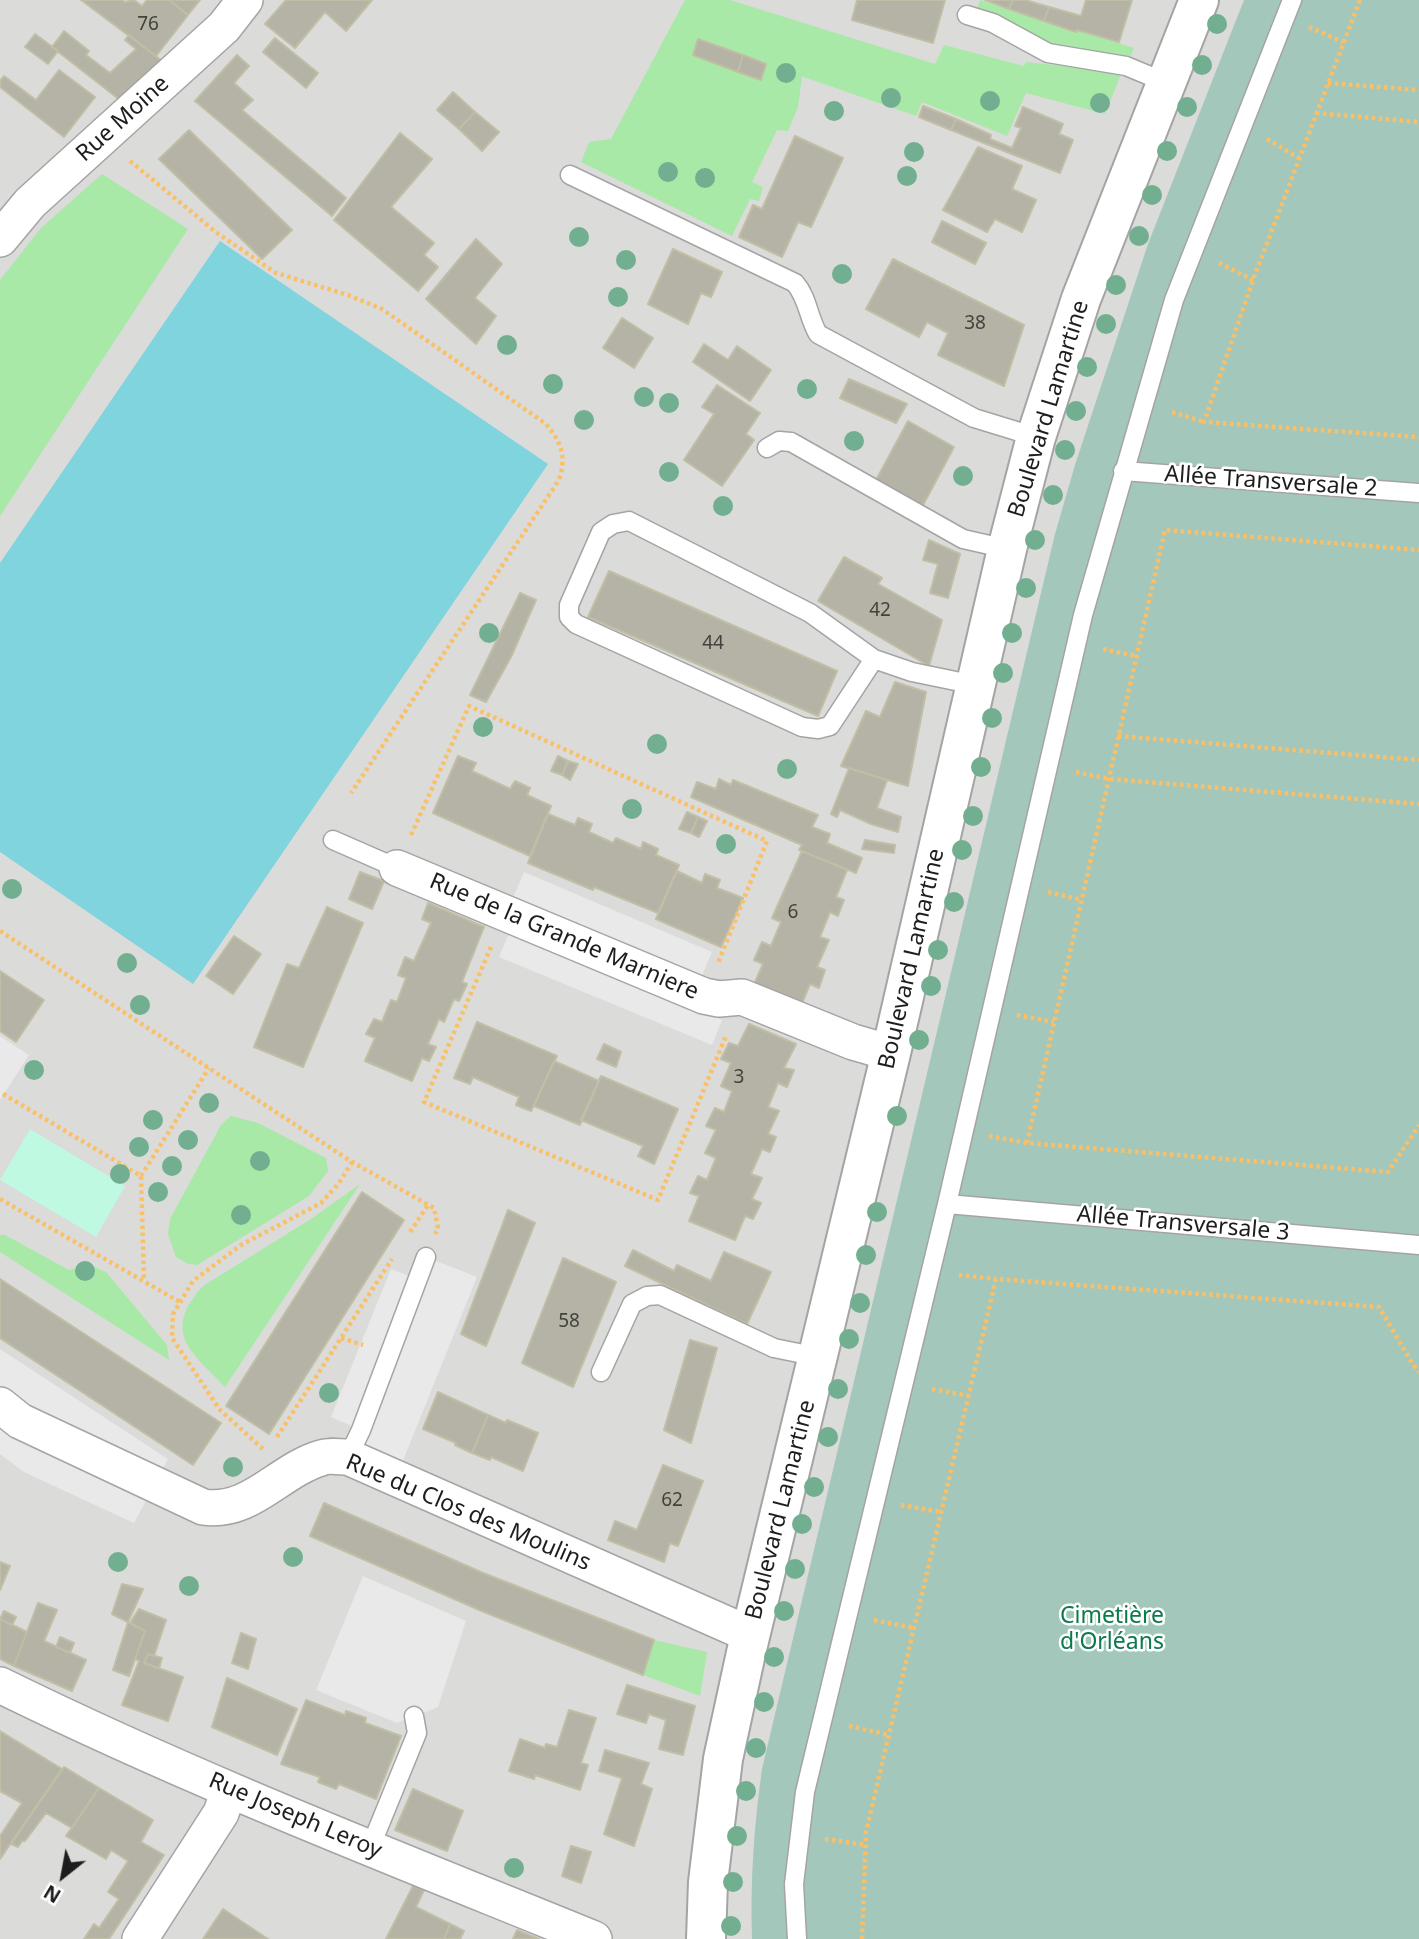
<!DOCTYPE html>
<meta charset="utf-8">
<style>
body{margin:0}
#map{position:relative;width:1419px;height:1939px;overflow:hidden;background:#edeee3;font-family:"Noto Sans",sans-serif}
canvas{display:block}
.north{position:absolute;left:28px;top:1841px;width:70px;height:70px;-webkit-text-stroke:5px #fff;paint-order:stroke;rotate:211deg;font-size:19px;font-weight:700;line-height:28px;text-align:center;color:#1d1d1d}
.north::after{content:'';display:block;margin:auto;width:24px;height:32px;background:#1d1d1d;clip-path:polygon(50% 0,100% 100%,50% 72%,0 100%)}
</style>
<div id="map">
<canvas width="1419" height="1939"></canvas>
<div class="north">N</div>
</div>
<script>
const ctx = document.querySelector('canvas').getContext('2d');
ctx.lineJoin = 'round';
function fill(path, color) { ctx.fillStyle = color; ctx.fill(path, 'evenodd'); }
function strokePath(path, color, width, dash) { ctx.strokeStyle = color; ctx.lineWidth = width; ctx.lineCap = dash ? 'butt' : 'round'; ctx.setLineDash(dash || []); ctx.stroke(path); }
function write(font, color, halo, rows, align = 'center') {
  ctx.font = font + ' "Noto Sans",sans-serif'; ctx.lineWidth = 5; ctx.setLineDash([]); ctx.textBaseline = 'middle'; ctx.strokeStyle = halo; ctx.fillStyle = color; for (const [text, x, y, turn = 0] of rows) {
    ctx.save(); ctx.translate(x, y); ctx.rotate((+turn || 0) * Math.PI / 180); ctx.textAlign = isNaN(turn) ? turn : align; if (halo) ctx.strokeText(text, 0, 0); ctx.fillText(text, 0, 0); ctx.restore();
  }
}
const residential = new Path2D(`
 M0,0H1419V1939H0Z`);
const grass = new Path2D(`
 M685,0H730L935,64L944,45L1024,66L1026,62L1122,72L1105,114L1026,93L1007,136L922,102L916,116L798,75L802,77L798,107L788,131L777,130L752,182L763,187L759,201L750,199L732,236L581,162L589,142L611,139ZM699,40L766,63L761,80L694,55Z
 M980,0L1076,32L1077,30L1134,48L1129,59L1044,42L977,10Z
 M102,174L188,229L0,516V280L41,228Z
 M231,1116L258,1123L326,1158L328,1171L309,1196L197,1265L188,1264L176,1257L168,1234L170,1219L221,1125Z
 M360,1184L225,1387C191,1351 161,1333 203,1286L311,1219Z
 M0,1235H5L69,1270L88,1264L106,1272L167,1345L169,1360L0,1252Z
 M654,1640L707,1652L700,1696L643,1675Z`);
const cemetery = new Path2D(`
 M1244,0H1419V1939H752C750,1881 754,1826 762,1769L1055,534L1075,465L1148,244Z`);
const park = new Path2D(`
 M30,1129L125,1186L96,1237L0,1180Z`);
const pitch = new Path2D(`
 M220,241L548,464L193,984L0,852V563Z`);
const parking = new Path2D(`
 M524,872L712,952L701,978L513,898Z
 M510,931L722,1020L712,1045L499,957Z
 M0,1036L29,1055L0,1100Z
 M426,1257L477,1277L402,1463L355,1444L361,1430L331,1417L391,1269L417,1279Z
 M0,1349L168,1459L134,1523L24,1472L0,1454Z
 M363,1576L466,1621L438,1707L397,1723L316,1690Z`);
const building = new Path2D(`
 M81,0H122L125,2L134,0L142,6L147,0H169L188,15L156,56Z
 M169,0H200L188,15Z
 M286,0H372L346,31L325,12L295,48L265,24Z
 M857,0H945L933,43L852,20Z
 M985,0H1013L1009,9Z
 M1013,0H1025L1049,7L1044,21L1009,9Z
 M1086,0H1132L1119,42L1077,30L1076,32L1044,21L1049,7L1081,16Z
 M64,31L89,51L86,55L110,73L136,49L125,40L129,35L162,61L120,100L52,47Z
 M35,34L58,51L48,64L25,47Z
 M275,38L318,73L306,88L263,52Z
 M698,39L743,55L738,72L693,55Z
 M237,55L249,66L234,83L253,100L242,110L346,198L332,216L195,101Z
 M743,55L766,64L761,80L738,72Z
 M59,70L95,97L64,137L0,87V81L4,76L36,100Z
 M453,92L475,112L459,129L437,110Z
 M923,106L956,119L951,130L919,117Z
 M1023,107L1063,124L1059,134L1073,140L1060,173L951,130L956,119L991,135L990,139L1012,148L1021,128L1015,126Z
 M475,112L499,132L482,151L459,129Z
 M189,130L292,230L262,259L159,159Z
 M400,133L432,159L391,207L434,243L424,255L438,267L418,291L334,220Z
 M795,136L843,158L811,227L798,222L782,257L739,237L753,205L762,209Z
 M978,147L1022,166L1012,189L1036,200L1022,232L995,219L987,232L943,210Z
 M942,221L986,243L975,264L932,242Z
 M476,239L502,264L475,298L496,316L476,344L426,299Z
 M673,249L722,272L711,297L701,293L688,324L648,304Z
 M893,259L1024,325L1004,386L938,355L948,333L927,322L919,337L866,309Z
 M622,318L653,338L634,368L603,348Z
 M704,344L728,360L737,346L771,370L750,401L693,362Z
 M849,379L907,404L896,423L840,398Z
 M717,385L760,413L746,434L754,440L722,486L684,460L714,414L702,407Z
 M908,421L954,447L922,507L875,482Z
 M929,540L960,554L948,598L930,593L938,564L923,560Z
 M844,557L882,578L878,584L942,620L929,666L818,601Z
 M609,571L837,671L818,716L588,617Z
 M520,593L536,600L511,657L486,702L470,695Z
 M895,682L926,692L908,786L841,766L866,711L880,717Z
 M458,756L476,763L472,771L510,789L515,781L530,788L527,795L551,806L530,856L433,813Z
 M558,756L568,761L562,775L551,771Z
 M568,761L578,764L570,780L562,775Z
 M849,768L887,780L877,808L901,817L898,832L871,824L840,810L837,817L831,814Z
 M719,779L731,785L733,780L818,815L812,827L830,834L827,843L862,858L856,873L799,850L802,845L691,797L697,782L716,789Z
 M687,812L698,817L691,833L679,829Z
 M548,814L575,825L578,818L592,824L589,832L613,843L616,838L641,849L643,842L658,849L656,855L679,865L658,913L594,887L593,890L528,863Z
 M698,817L707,821L699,837L691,833Z
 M865,840L895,845L894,853L862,849Z
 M802,851L847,870L836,897L844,900L838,916L830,912L820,937L829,940L817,967L825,970L819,988L810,984L800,1008L752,989L763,964L754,960L762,942L771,946L781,922L772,918Z
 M677,871L702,883L705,874L720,880L717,888L743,898L721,947L656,919Z
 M360,872L384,881L372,909L349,899Z
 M428,903L484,927L462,982L467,984L459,1001L454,999L444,1022L439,1019L428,1044L436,1047L429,1061L422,1058L412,1081L365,1061L375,1038L366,1034L374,1019L382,1022L391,1000L397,1002L406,978L398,975L405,957L414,961L431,923L422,919Z
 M327,907L363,923L303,1067L254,1047L287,964L299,968Z
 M234,936L261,954L233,994L206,976Z
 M0,971L44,1000L16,1042L0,1031Z
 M477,1022L557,1056L531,1111L516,1105L519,1097L473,1077L470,1084L454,1078Z
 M749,1024L796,1044L784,1068L794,1070L787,1087L778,1083L768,1107L779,1111L768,1134L776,1137L770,1152L762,1149L751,1174L762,1178L752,1199L761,1203L753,1219L745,1216L735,1240L689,1221L699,1196L690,1193L698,1176L707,1180L716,1158L705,1153L716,1130L706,1126L715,1108L724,1112L732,1091L721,1086L731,1063L721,1059L729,1043L738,1046Z
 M604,1044L621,1052L616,1067L597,1059Z
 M554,1061L599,1081L580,1125L534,1106Z
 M601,1076L678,1109L654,1164L638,1156L643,1146L581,1120Z
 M362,1192L404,1220L269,1434L226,1406Z
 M508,1210L535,1223L486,1346L461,1334Z
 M633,1250L674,1271L677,1265L711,1281L724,1252L771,1272L747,1324L625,1266Z
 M563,1258L616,1282L573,1387L522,1363Z
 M0,1279L221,1423L193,1465L0,1338Z
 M690,1340L717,1348L691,1443L664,1430Z
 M438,1392L488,1415L472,1453L455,1445L456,1443L423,1429Z
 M488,1415L506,1423L507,1420L538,1433L523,1471L491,1457L490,1460L472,1453Z
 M663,1465L703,1481L678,1546L670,1543L664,1562L608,1540L615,1521L637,1530Z
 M324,1503L483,1573L654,1640L643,1675L484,1612L310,1536Z
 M0,1562L10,1566L0,1590Z
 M122,1584L143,1589L128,1622L112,1614Z
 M38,1603L57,1610L44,1641L86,1660L72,1691L14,1666Z
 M139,1609L166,1620L154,1656L148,1654L144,1663L183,1677L168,1721L122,1705L139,1661L135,1659L145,1631L130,1623Z
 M4,1611L16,1617L12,1625L0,1619Z
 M0,1619L27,1632L14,1666L0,1659Z
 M128,1622L145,1631L129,1676L113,1670Z
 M241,1633L256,1639L248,1669L232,1663Z
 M60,1637L74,1643L70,1653L56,1647Z
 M148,1654L162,1658L159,1668L144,1663Z
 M227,1678L297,1709L277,1755L212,1727Z
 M627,1685L695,1706L683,1755L659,1749L666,1720L649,1714L646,1723L617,1714Z
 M306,1700L345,1715L346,1711L366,1718L365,1723L401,1736L376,1799L339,1784L336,1789L318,1782L320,1777L281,1764Z
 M569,1710L596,1718L581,1763L588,1765L580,1790L535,1775L534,1779L509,1771L520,1739L545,1748L546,1744L557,1747Z
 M0,1731L62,1769L0,1859V1836L22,1803L0,1791Z
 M605,1750L649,1763L641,1784L652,1789L634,1846L604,1834L622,1778L599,1771Z
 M64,1767L99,1788L72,1828L46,1813L25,1841H22L18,1847L11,1844Z
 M99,1788L153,1820L141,1842L164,1855L109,1939H84L94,1924L99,1928L119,1899L108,1892L128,1861L111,1850L106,1859L66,1836Z
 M413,1789L463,1811L447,1851L395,1830Z
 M571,1846L591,1852L581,1883L562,1876Z
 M413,1886L424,1890L416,1907L450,1924L444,1939H386Z
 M223,1909L268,1939H203Z
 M450,1924L464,1931L460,1939H444Z
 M517,1930L539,1939H513Z`);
const path = new Path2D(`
 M1360,0L1253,280L1204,422L1419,437
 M1309,27L1343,42
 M1328,83L1419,90
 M1316,113L1419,122
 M1267,139L1299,158
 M130,161L217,233L276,273L348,295L382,309L546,424C561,442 567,456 559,480L351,793
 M1219,263L1253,280
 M1172,412L1204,422
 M1103,649L1136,656
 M1118,736L1419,760
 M1076,772L1109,779L1419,804
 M411,835L469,706L767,841L718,963
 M1048,892L1082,900
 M0,931L352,1162L434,1208L438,1228L435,1234
 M491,947L424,1102L658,1200L726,1036
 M1017,1015L1054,1022
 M3,1094L141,1176L144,1281
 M989,1136L1027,1143L1388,1172L1419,1125
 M1027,1143L1165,530L1419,550
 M141,1176L209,1068
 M0,1199L180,1302
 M410,1232L428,1205
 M959,1275L996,1279
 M341,1338L363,1345
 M932,1389L969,1396
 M277,1437L392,1259
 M263,1449L220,1410L172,1338L173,1314L193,1281L241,1245L321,1203L339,1183L352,1162
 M901,1505L941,1512
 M874,1620L914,1628
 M849,1726L889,1735
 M825,1839L866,1845
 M862,1939L866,1832L996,1279L1379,1307L1412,1363L1419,1372`);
const service = new Path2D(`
 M967,15L993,23L1048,53L1126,66L1167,83
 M570,175L795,283C808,298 808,317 818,334L974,418L1036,437
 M767,448L779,441L791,442L963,539L1007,549
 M1123,471L1419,493
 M874,659L830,726L818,729L802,727L576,624L569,617V605L601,532L613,524L629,521L810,613L874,659L912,672L975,685
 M333,840L397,868
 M947,1204L1419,1245
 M601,1372L632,1304L647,1296L660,1295L774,1348L818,1357
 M348,1457L361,1430L426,1257
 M370,1848L417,1733L414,1716
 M797,1939L794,1884L805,1792L947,1204L1083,615L1174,300L1292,0`);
const minor = new Path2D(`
 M0,239L30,203L224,27L245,0
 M397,868L704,996L719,999L742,997L853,1042L891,1053
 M0,1405L20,1421L203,1507C251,1514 278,1471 321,1458C328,1455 339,1457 348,1457L751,1635
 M0,1685C193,1780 395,1858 594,1939
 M140,1939L221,1813L229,1790`);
const tertiary = new Path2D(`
 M706,1939L708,1882L723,1759L746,1653L891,1053L1007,549L1036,437L1081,299L1199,0`);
const trees = [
 [1217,24],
 [1202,65],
 [786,73],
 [891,98],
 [990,101],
 [1100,103],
 [1187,107],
 [834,111],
 [1167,151],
 [914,152],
 [668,172],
 [907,176],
 [705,178],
 [1152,195],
 [1139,236],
 [579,237],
 [626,260],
 [842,274],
 [1116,285],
 [618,297],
 [1106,324],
 [507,345],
 [1087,367],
 [553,384],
 [807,389],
 [644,397],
 [669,403],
 [1076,411],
 [584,420],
 [854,441],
 [1065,450],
 [669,472],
 [963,476],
 [1053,495],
 [723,506],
 [1035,540],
 [1026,588],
 [489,633],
 [1012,633],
 [1003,673],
 [992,718],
 [483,727],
 [657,744],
 [981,767],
 [787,769],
 [632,809],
 [973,816],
 [726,844],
 [962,850],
 [12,889],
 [954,902],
 [938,950],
 [127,963],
 [931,986],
 [140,1005],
 [919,1040],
 [34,1070],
 [209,1103],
 [897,1116],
 [153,1120],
 [188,1140],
 [139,1147],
 [260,1161],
 [172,1166],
 [120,1174],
 [158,1192],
 [877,1212],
 [241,1215],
 [866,1255],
 [85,1271],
 [860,1303],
 [849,1339],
 [838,1389],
 [329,1393],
 [828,1437],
 [233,1467],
 [814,1487],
 [802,1524],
 [293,1557],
 [118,1562],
 [795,1569],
 [189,1586],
 [784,1611],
 [774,1657],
 [764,1702],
 [756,1748],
 [746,1791],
 [737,1836],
 [514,1868],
 [733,1882],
 [731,1926]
];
const numberNames = [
 ["76",148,25],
 ["38",975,324],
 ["42",880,611],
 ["44",713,644],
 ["6",793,913],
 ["3",739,1078],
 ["58",569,1322],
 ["62",672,1501]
];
const streetNames = [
 ["Rue Moine",123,119,-42],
 ["Boulevard Lamartine",1049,409,-73],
 ["Allée Transversale 2",1271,482,4],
 ["Rue de la Grande Marniere",564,937,23],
 ["Boulevard Lamartine",912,959,-77],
 ["Allée Transversale 3",1183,1224,5],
 ["Boulevard Lamartine",781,1510,-76],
 ["Rue du Clos des Moulins",468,1513,23],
 ["Rue Joseph Leroy",295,1816,23]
];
const parkNames = [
 ["Cimetière",1112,1616],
 ["d'Orléans",1112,1642]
];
fill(residential, '#dbdbda');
fill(grass, '#a8e9a8');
fill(cemetery, '#a4c7bb');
fill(park, '#bff9e1');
fill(pitch, '#80d4de');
fill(parking, '#e9e9e9');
fill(building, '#b4b3a5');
strokePath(building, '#c0bea5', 2);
strokePath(service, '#a4a4a4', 21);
strokePath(minor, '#a4a4a4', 38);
strokePath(tertiary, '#a4a4a4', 42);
strokePath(path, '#fac068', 4.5, [3.5, 3.5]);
strokePath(service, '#fff', 18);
strokePath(minor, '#fff', 35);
strokePath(tertiary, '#fff', 38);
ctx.fillStyle = '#71af90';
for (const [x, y] of trees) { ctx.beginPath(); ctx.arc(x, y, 10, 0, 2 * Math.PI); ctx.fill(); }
write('19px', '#43423f', null, numberNames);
write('23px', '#1d1d1d', '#fff', streetNames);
write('23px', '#0b7b4c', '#fff', parkNames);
</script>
